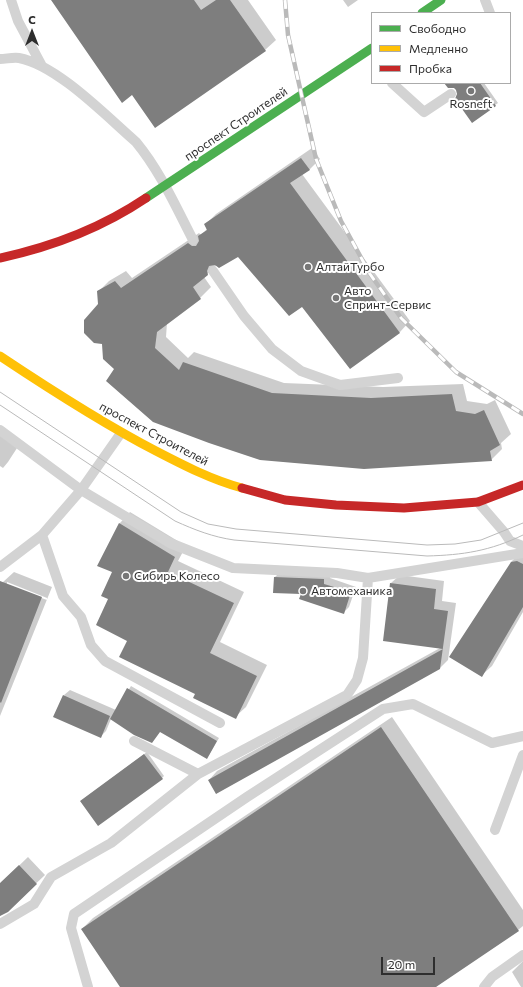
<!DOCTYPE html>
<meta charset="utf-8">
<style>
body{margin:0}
#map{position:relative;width:523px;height:987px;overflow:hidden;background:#fff;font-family:Commissioner,sans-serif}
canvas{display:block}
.legend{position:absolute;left:371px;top:12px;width:140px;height:72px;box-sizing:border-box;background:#fff;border:1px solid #ababab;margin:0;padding:5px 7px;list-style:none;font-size:12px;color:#2e2e2e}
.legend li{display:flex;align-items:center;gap:8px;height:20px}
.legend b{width:20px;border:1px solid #ababab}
.north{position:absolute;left:12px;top:12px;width:40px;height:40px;-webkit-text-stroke:3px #fff;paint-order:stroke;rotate:0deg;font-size:11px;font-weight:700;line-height:16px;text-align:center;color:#2e2e2e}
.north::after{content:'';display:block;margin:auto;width:14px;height:18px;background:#2e2e2e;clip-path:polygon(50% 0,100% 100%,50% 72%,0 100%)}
.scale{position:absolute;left:381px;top:957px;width:54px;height:18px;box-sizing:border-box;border:2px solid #2e2e2e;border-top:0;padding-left:5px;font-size:12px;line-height:14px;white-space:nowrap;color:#2e2e2e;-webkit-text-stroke:3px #fff;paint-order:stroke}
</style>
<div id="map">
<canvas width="523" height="987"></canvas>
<ul class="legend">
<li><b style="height:5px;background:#4caf50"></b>Свободно</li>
<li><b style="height:5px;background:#ffc107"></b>Медленно</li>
<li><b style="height:5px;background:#c62828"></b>Пробка</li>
</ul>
<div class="north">С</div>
<div class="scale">20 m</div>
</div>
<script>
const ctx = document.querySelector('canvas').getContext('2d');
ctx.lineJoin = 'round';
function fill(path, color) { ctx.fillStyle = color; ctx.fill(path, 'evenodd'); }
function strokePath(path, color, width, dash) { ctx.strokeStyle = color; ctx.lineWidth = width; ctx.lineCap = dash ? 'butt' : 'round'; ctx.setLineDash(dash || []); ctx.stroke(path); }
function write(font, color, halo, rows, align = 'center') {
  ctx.font = font + ' Commissioner,sans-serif'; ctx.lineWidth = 4; ctx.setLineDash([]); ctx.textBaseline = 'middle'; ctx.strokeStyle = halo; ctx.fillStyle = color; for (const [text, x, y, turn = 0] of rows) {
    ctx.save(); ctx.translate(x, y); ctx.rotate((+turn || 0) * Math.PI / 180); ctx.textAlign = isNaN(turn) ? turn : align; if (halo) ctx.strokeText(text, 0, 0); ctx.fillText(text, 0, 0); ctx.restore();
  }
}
const shadow = new Path2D(`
 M52,0H248L276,40L265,50L132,94Z
 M343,0H358L348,7Z
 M445,83H484L498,103L495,105L459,94L457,89Z
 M312,148L320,159L309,170L302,174L410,321L400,332L350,368L302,305L239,255L217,265L204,277L211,287L200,298L167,323L166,337L188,358L194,352L284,383L383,387L463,384L467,401L487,404L495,400L511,434L501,443L502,449L491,460L115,369L99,304L98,292L109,281L126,271L132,278L199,233L201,235L207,229L205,225L216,214Z
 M0,433L19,445L8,462L3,468L0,466Z
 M130,512L186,546L178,561L244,592L220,642L267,665L246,707L235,717L196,693L128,640L110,599L113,572L99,565L120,523Z
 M521,552H523V612L492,666L482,675L511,562Z
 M281,571L330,574V578L356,587L349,607L343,613L302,593L274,592L275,577Z
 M14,572L52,587L0,716V591L3,582ZM7,582L47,598V600L7,585Z
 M400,575L444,581L442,601L456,603L448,660L440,668L209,780L217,771L440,648L391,583Z
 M131,686L219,738L209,755L161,731L111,719L106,731L100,737L64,695L70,690L116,710Z
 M392,717L523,910V926L518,930L434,987H121L82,929L93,918Z
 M147,752L164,776L162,778L81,801Z
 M28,857L45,875L7,911L0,916V884Z
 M523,961V987H521L512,972Z`);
const building = new Path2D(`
 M51,0H194L201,10L216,0H230L266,51L155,128L132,95L122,103Z
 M444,83H480L496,106L472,123L455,99L457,94L456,90L454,88H448Z
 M301,158L310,170L290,183L400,333L350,369L302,307L289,316L238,257L219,268L215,265L209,266L207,271L208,275L193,287L201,299L157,332L155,348L179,370L183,362L272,393L371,398L452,394L456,411L475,414L484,410L500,445L490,451L492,461L364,469L260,460L209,443L153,422L106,381L114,369L103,359L102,344L94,343L84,333V320L98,304L97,291L115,281L121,288L188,243L192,246H196L199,241L198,236L207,230L204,224Z
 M119,523L175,557L168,572L234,603L210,653L257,676L236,719L193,698L195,694L119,657L127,641L96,625L108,599L101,596L112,572L97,566Z
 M517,561L523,564V607L482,677L449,657L511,562Z
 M274,577L324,579V584L351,592L344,614L299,599L301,594L273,593Z
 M0,581L42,597L1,703L0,702Z
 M390,583L436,589L434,609L448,611L440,669L216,794L208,780L443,649L383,641Z
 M127,688L217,741L207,759L160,732L152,743L134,735L110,719Z
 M63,695L110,716L101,738L53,717Z
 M381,727L519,931L436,987H120L81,929Z
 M144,754L163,779L98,826L80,801Z
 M19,865L37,884L8,912L0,916V883Z`);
const lane = new Path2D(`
 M11,0L18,21L42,66
 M485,0L490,13
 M0,59C6,59 13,57 19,58C57,65 106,116 136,142C160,171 176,207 193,240
 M392,83L424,112L451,94
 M213,271L244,316L272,349L301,371L340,385L398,378
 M0,430L81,490L170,543L233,568L337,573L368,578L523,553
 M478,502L504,532L510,541L523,546
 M42,535L63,596L81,617L91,645L105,661L220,723
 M0,567L42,535L81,490L121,433
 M134,741L198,774L347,695L357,680L363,658L368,578
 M495,830L523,755
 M0,924L34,904L51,877L111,843L198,774
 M88,987L71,928L74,914L247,797L383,709L413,704L492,743L523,736
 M484,987L492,977L523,955`);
const fast = new Path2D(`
 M422,13L441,0
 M146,198L372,48`);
const slow = new Path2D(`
 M0,356C51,390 102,423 156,451C183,465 212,480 242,488`);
const jam = new Path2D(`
 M0,258C51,247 103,227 146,198
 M242,488L285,500L336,505L404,508L478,502L523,485`);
const tram = new Path2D(`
 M0,392L181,512L208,524L236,529L427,545L455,544L481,540L523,523
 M0,405L175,521C195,530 213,537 234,540L427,556C463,555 490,551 523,535`);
const rail = new Path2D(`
 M285,0L288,35L316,159L341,221L370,274L401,318L456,372L523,414`);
const markers = [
 [471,91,4,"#777"],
 [308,267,4,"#777"],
 [336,298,4,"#777"],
 [126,576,4,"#777"],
 [303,591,4,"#777"]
];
const poiNames = [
 ["Rosneft",471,104,"center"],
 ["АлтайТурбо",316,267],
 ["Авто",344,291],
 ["Спринт-Сервис",344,305],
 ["Сибирь Колесо",134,576],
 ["Автомеханика",311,591]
];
const streetNames = [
 ["проспект Строителей",236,124,-34],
 ["проспект Строителей",154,434,28]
];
fill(shadow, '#0003');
fill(building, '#7e7e7e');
strokePath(lane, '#d3d3d3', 10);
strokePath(fast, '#4caf50', 9);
strokePath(slow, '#ffc107', 9);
strokePath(jam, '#c62828', 9);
strokePath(tram, '#bababa', 1);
strokePath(rail, '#bababa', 4.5);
strokePath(rail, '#fff', 3, [9]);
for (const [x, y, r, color] of markers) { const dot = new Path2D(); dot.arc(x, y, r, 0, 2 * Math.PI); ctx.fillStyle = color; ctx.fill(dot); strokePath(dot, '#fff', 1.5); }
write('12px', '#2e2e2e', '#fff', poiNames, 'left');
write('12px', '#2e2e2e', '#fff', streetNames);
</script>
